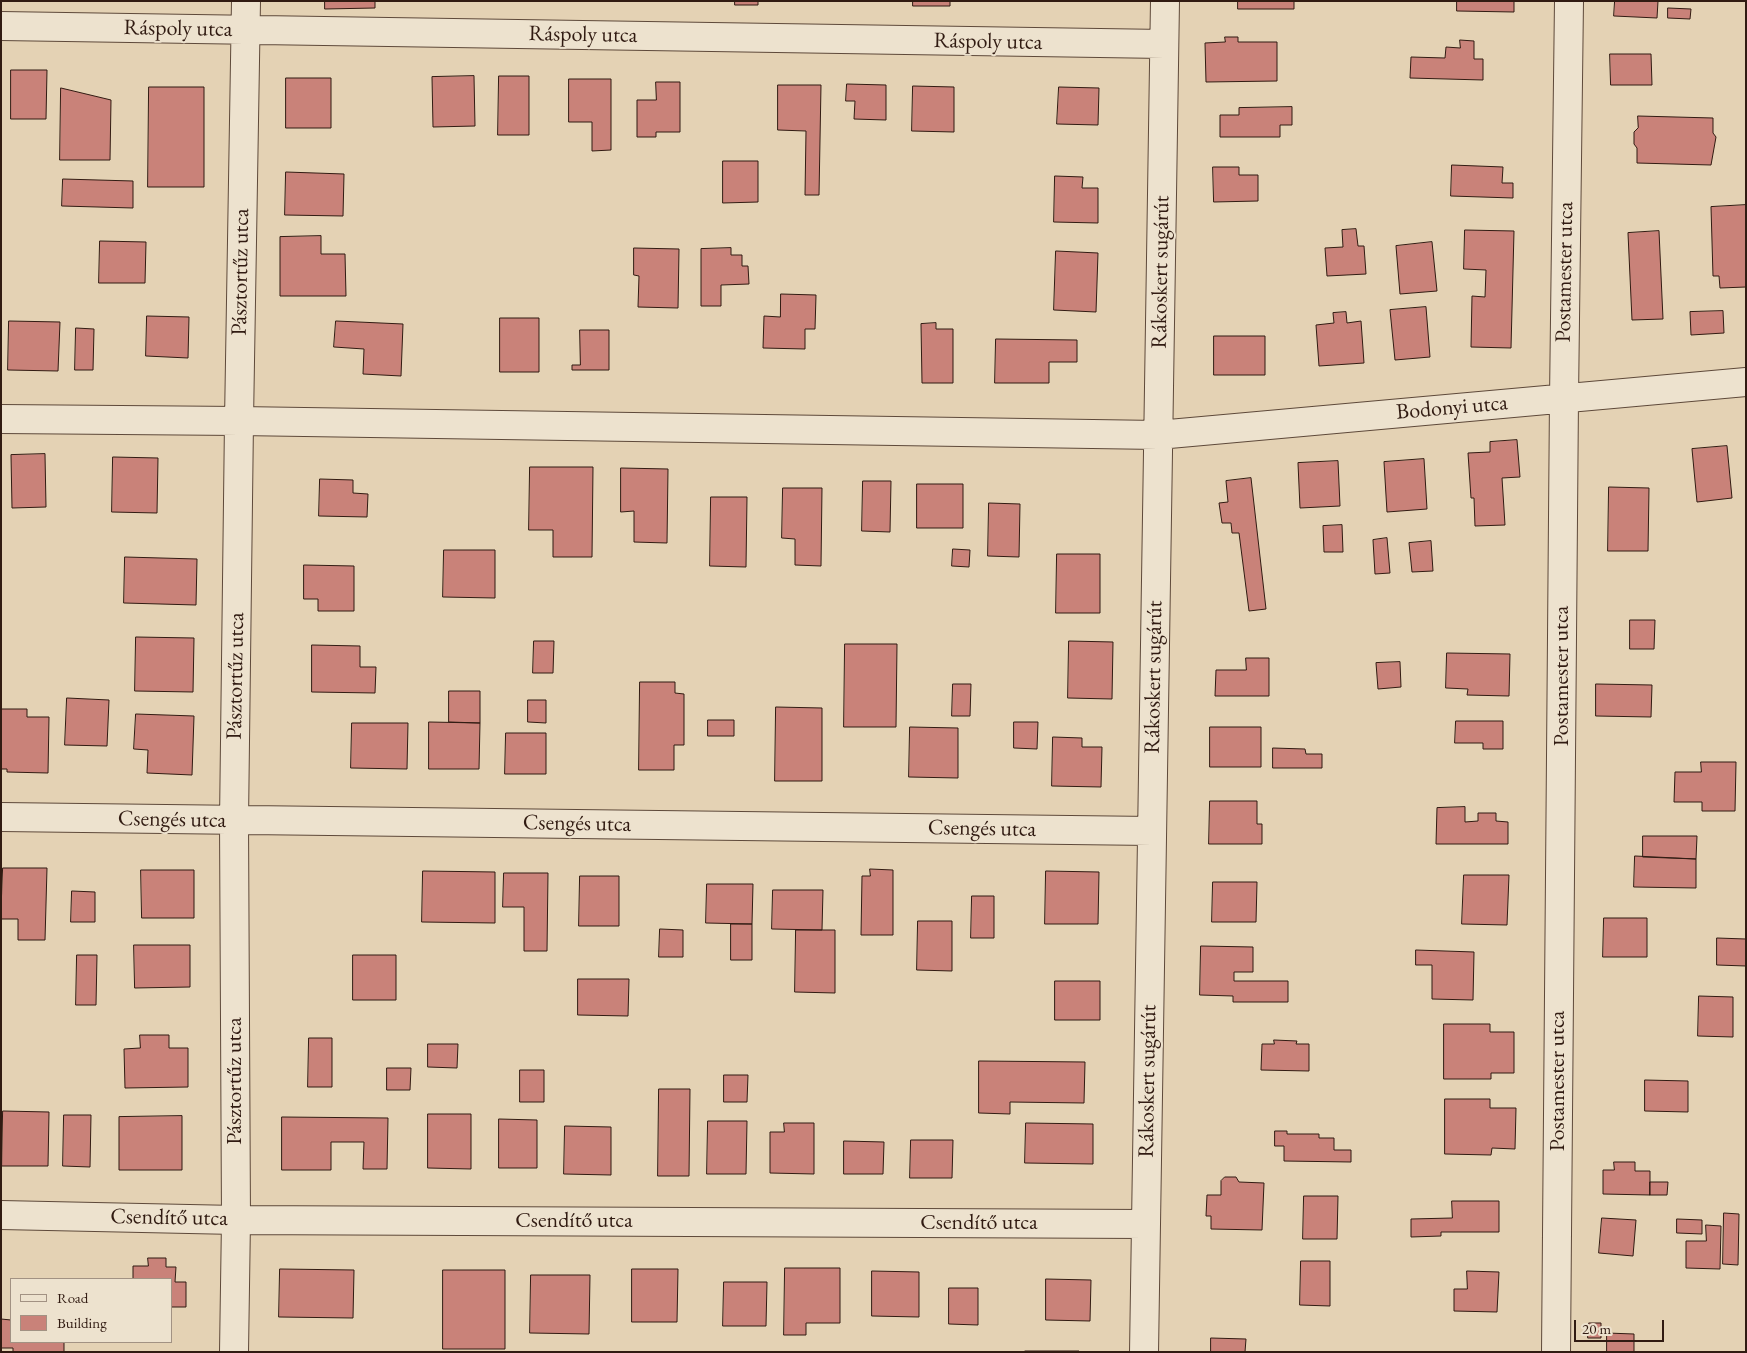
<!DOCTYPE html>
<meta charset="utf-8">
<style>
body{margin:0}
#map{position:relative;width:1747px;height:1353px;overflow:hidden;background:#e4d2b4;font-family:"EB Garamond",serif}
canvas{display:block}
.frame{position:absolute;inset:0;border:2px solid #311b12;pointer-events:none}
.legend{position:absolute;left:10px;top:1278px;width:162px;height:65px;box-sizing:border-box;background:#ede2ce;border:1px solid #a29283;margin:0;padding:6px 9px;list-style:none;font-size:15px;color:#311b12}
.legend li{display:flex;align-items:center;gap:10px;height:25px}
.legend b{width:25px;border:1px solid #a29283}
.scale{position:absolute;left:1574px;top:1320px;width:90px;height:22px;box-sizing:border-box;border:2px solid #311b12;border-top:0;padding-left:6px;font-size:15px;line-height:18px;white-space:nowrap;color:#311b12;-webkit-text-stroke:4px #ede2ce;paint-order:stroke}
</style>
<div id="map">
<canvas width="1747" height="1353"></canvas>
<div class="frame"></div>
<ul class="legend">
<li><b style="height:6px;background:#ede2ce"></b>Road</li>
<li><b style="height:14px;background:#c98279"></b>Building</li>
</ul>
<div class="scale">20 m</div>
</div>
<script>
const ctx = document.querySelector('canvas').getContext('2d');
ctx.lineJoin = 'round';
function fill(path, color) { ctx.fillStyle = color; ctx.fill(path, 'evenodd'); }
function strokePath(path, color, width, dash) { ctx.strokeStyle = color; ctx.lineWidth = width; ctx.lineCap = dash ? 'butt' : 'round'; ctx.setLineDash(dash || []); ctx.stroke(path); }
function write(font, color, halo, rows, align = 'center') {
  ctx.font = font + ' "EB Garamond",serif'; ctx.lineWidth = 4; ctx.setLineDash([]); ctx.textBaseline = 'middle'; ctx.strokeStyle = halo; ctx.fillStyle = color; for (const [text, x, y, turn = 0] of rows) {
    ctx.save(); ctx.translate(x, y); ctx.rotate((+turn || 0) * Math.PI / 180); ctx.textAlign = isNaN(turn) ? turn : align; if (halo) ctx.strokeText(text, 0, 0); ctx.fillText(text, 0, 0); ctx.restore();
  }
}
const building = new Path2D(`
 M325,1H375V8L325,9Z
 M735,1H758V5H735Z
 M913,1H950V6H913Z
 M1238,1H1294V9H1238Z
 M1457,1H1514V12L1457,11Z
 M1615,1H1658L1657,18L1614,16Z
 M1668,8L1691,9L1690,19L1668,18Z
 M1225,37H1238V42H1277V81L1206,82L1205,43L1225,42Z
 M1460,40L1474,41V59H1483V80L1410,78L1411,57L1445,58L1446,47L1460,48Z
 M1610,54H1651L1652,85H1611Z
 M11,70H47L46,119H11Z
 M474,76L475,126L433,127L432,77Z
 M499,76H529V135H498Z
 M286,78H331V128H286Z
 M569,79H611V150L592,151V122H569Z
 M656,82H680V132H656V137H637V100H656Z
 M847,84L886,85V120L854,119L855,101H846Z
 M778,85H821L819,195H805L806,131L778,130Z
 M913,86L954,87V132L912,131Z
 M149,87H204V187H148Z
 M1059,87L1099,88L1098,125L1057,124Z
 M61,88L111,100L110,160H60Z
 M1292,107V125H1280V137H1220V115H1239V108Z
 M1638,116L1713,118V133L1716,137L1711,165L1637,163V148L1634,144V132L1638,128Z
 M723,161H758V202L723,203Z
 M1452,165L1503,167L1502,183H1513V198L1451,196Z
 M1213,167H1239V175H1258V201L1214,202Z
 M286,172L344,174L343,216L285,215Z
 M1055,176L1083,177L1082,188H1098V223L1054,222Z
 M63,179L133,181V208L62,206Z
 M1746,205V287L1720,288L1719,276H1713L1711,207Z
 M1356,229L1358,246H1364L1366,274L1327,276L1325,248L1343,247L1342,230Z
 M1465,230L1514,231L1511,348L1471,347L1472,296L1485,297L1486,270L1464,269Z
 M1659,231L1663,319L1632,320L1628,233Z
 M321,236V254H345L346,296H280V237Z
 M100,241L146,242L145,283H99Z
 M1432,242L1437,291L1400,294L1396,246Z
 M634,248L679,249L678,308L638,307L639,276L634,275Z
 M731,248V255H742V266H748L749,284L721,285V306H701V249Z
 M1056,251L1098,253L1096,312L1054,310Z
 M781,294L816,295L815,329H805V349L763,348L764,316L780,317Z
 M1426,307L1430,357L1395,360L1390,310Z
 M1723,311L1724,333L1691,335L1690,312Z
 M1346,312L1347,323L1361,321L1364,363L1319,366L1316,325L1334,323L1333,313Z
 M147,316L189,317L188,358L146,356Z
 M500,318H539V372H500Z
 M9,321L60,322L58,371L8,370Z
 M336,321L403,324L401,376L363,374L364,349L334,347Z
 M936,323V329H953V383H922L921,324Z
 M76,328L94,329L93,370H75Z
 M580,330H609V370H572V365H580Z
 M1214,336H1265V375H1214Z
 M996,339L1077,340V362H1049V383H995Z
 M1517,440L1520,477L1502,478L1505,525L1475,526L1474,498H1471L1468,453L1490,452V442Z
 M1727,446L1732,498L1697,502L1692,449Z
 M45,454L46,507L12,508L11,455Z
 M113,457L158,458L157,513L112,512Z
 M1424,459L1427,509L1387,512L1384,462Z
 M1338,461L1340,506L1300,508L1298,463Z
 M530,467H593L592,557H553V530H529Z
 M621,468L668,469L667,543L634,542V511L621,512Z
 M1251,478L1266,609L1249,611L1239,533H1232L1231,523H1222L1219,503L1228,502L1226,481Z
 M320,479L353,480V493L368,494L367,517L319,516Z
 M863,481H891L890,532L862,531Z
 M917,484H963V528H917Z
 M1609,487L1649,488L1648,551H1608Z
 M783,488H822L821,566L795,565V539L782,538Z
 M711,497H747L746,567L710,566Z
 M989,503L1020,504L1019,557L988,556Z
 M1342,525L1343,552H1324L1323,526Z
 M1387,538L1390,573L1375,574L1373,540Z
 M1431,541L1433,571L1412,572L1409,543Z
 M953,549L970,550L969,567L952,566Z
 M444,550H495V598L443,597Z
 M1057,554H1100V613H1056Z
 M125,557L197,559L196,605L124,603Z
 M304,565L354,566V611H318V599H304Z
 M1630,620H1655L1654,649H1630Z
 M136,637L194,638L193,692L135,691Z
 M534,641H554L553,673H533Z
 M1069,641L1113,642L1112,699L1068,698Z
 M845,644H897L896,727H844Z
 M312,645L360,646V667H376L375,693L312,692Z
 M1447,653L1510,654L1509,696L1467,695L1468,689L1446,688Z
 M1246,658H1269V696H1215L1216,670H1246Z
 M1400,662L1401,687L1378,689L1376,663Z
 M640,682H675V693L684,694V745H674V770H639Z
 M953,684H971L970,716H952Z
 M1596,684L1652,685L1651,717L1596,716Z
 M449,691H480V723L449,722Z
 M67,698L109,700L107,746L65,745Z
 M528,700H546V723L528,722Z
 M776,707L822,708V781H775Z
 M1,709H27V717H49L48,773L7,772V769H1Z
 M136,714L194,716L192,775L147,773L148,750L134,749Z
 M708,720H734V736H708Z
 M1456,721H1503V749H1483V743H1455Z
 M429,722L480,723L479,769H429Z
 M1014,722H1038L1037,749L1014,748Z
 M352,723H408L407,769L351,768Z
 M910,727L958,728V778L909,777Z
 M1210,727H1261V767H1210Z
 M506,733H546V774H505Z
 M1053,737L1082,738V747H1102L1101,787L1052,786Z
 M1273,748L1305,749L1306,754H1322V768H1273Z
 M1701,762H1736L1735,811H1702V802H1674L1675,772H1701Z
 M1210,801H1257V824H1262V844H1209Z
 M1465,807V822L1478,821V813H1496V821L1508,822V844H1436L1437,808Z
 M1643,836H1697L1696,859L1643,857Z
 M1635,856L1696,859V888L1634,887Z
 M3,868H47L45,940H18V919H1Z
 M870,869L893,870V935H861L862,876H870Z
 M141,870H194V918H142Z
 M423,871L495,872V923L422,922Z
 M1046,871L1099,872L1098,924H1045Z
 M504,873H548L547,951H524V907H503Z
 M1464,875H1509L1507,925L1462,924Z
 M580,876H619V926H579Z
 M1213,882H1257L1256,922H1212Z
 M707,884H753L752,924L706,923Z
 M773,890H823L822,930L772,929Z
 M72,891L95,892V922H71Z
 M972,896H994V938H971Z
 M1604,918H1647V957H1603Z
 M918,921H952V971L917,970Z
 M731,924H752V960H731Z
 M660,929L683,930V957H659Z
 M796,930H835V993L795,992Z
 M1717,938L1746,939V966L1717,965Z
 M134,945H190V987L135,988Z
 M1201,946L1253,947V972H1234V981H1288V1002H1233V996L1200,995Z
 M1416,950L1474,952L1473,1000L1432,999V965H1416Z
 M77,955H97L96,1005H76Z
 M353,955H396V1000H353Z
 M578,979H629L628,1016L578,1015Z
 M1055,981H1100V1020H1055Z
 M1699,996L1733,997V1037L1698,1036Z
 M1444,1024H1490V1032H1514V1073H1491V1079H1444Z
 M140,1035H169V1048H188V1087L125,1088L124,1049L140,1048Z
 M309,1038H332V1087H308Z
 M1274,1040L1297,1041L1296,1044H1309V1071L1261,1070L1262,1044H1274Z
 M428,1044H458L457,1068L428,1067Z
 M979,1061L1085,1062L1084,1103L1010,1102V1114L979,1113Z
 M387,1068H411L410,1090H387Z
 M520,1070H544V1102H520Z
 M724,1075H748L747,1102H724Z
 M1645,1080L1688,1081V1112L1645,1111Z
 M659,1089H690L689,1176H658Z
 M1445,1099H1490V1108H1516L1515,1149L1492,1148L1491,1155L1445,1154Z
 M3,1111L49,1112L48,1166H2Z
 M428,1114H471V1169L428,1168Z
 M64,1115H91L90,1167L63,1166Z
 M182,1116V1170H119V1117Z
 M282,1117L388,1118L387,1169H363L364,1142H331V1170H282Z
 M499,1119L537,1120V1168H499Z
 M708,1121H747L746,1174H707Z
 M784,1123H814V1174L770,1173V1132H784Z
 M1026,1123L1093,1124V1164L1025,1163Z
 M565,1126L611,1127V1175L564,1174Z
 M1275,1131H1287V1134H1319V1138H1334V1150H1351V1162L1284,1161V1146H1275Z
 M911,1140H953L952,1178H910Z
 M844,1141L884,1142L883,1174H844Z
 M1614,1162H1635V1171H1650V1195L1603,1194V1170H1614Z
 M1225,1177H1236L1239,1182L1264,1183L1262,1230L1211,1229V1216H1206L1207,1195H1221V1181Z
 M1650,1182H1668L1667,1195H1650Z
 M1304,1196H1338L1337,1239H1303Z
 M1452,1201H1499V1232H1441V1236L1411,1237V1219L1452,1218Z
 M1724,1213L1739,1214L1738,1265L1723,1264Z
 M1602,1218L1636,1220L1633,1256L1599,1253Z
 M1677,1219L1702,1220V1234L1677,1233Z
 M1706,1225L1721,1226L1720,1269L1686,1268V1241H1706Z
 M148,1258H166V1267H176L175,1282H186V1307H171V1279H133V1266H148Z
 M1301,1261H1330V1306L1300,1305Z
 M785,1268H840V1323H806V1335H784Z
 M280,1269L354,1270L353,1318L279,1317Z
 M632,1269H678L677,1322H632Z
 M443,1270H505V1349H443Z
 M872,1271L919,1272V1317L872,1316Z
 M1467,1271L1499,1272L1497,1312L1454,1311V1289H1467Z
 M531,1275H590L589,1334L530,1333Z
 M1046,1279L1091,1280L1090,1321L1046,1320Z
 M724,1282H767L766,1326H723Z
 M949,1288H978V1325L949,1324Z
 M1,1319L11,1320V1342H64V1352H13V1348H1Z
 M1589,1323H1601V1338H1588Z
 M1607,1333L1634,1334V1352H1607Z
 M1211,1338L1246,1339L1245,1352H1211Z
 M1025,1351H1079V1352H1025Z`);
const minor = new Path2D(`
 M1,26L1164,44
 M1,419L239,421L1158,435L1746,382
 M1,817L1152,831
 M1,1215L236,1220L1146,1224
 M234,1352L236,1220L234,821L239,421L246,1
 M1144,1352L1165,1
 M1556,1352L1564,398L1569,1`);
const streetNames = [
 ["Ráspoly utca",178,29,1],
 ["Ráspoly utca",583,35,1],
 ["Ráspoly utca",988,42,1],
 ["Pásztortűz utca",241,272,-89],
 ["Rákoskert sugárút",1161,272,-89],
 ["Postamester utca",1565,272,-89],
 ["Bodonyi utca",1452,408,-5],
 ["Pásztortűz utca",236,676,-89],
 ["Postamester utca",1562,676,-90],
 ["Rákoskert sugárút",1154,677,-89],
 ["Csengés utca",172,820,1],
 ["Csengés utca",577,824,1],
 ["Csengés utca",982,829,1],
 ["Pásztortűz utca",235,1081,-90],
 ["Rákoskert sugárút",1148,1081,-89],
 ["Postamester utca",1558,1081,-90],
 ["Csendítő utca",169,1218,1],
 ["Csendítő utca",574,1221],
 ["Csendítő utca",979,1223]
];
fill(building, '#c98279');
strokePath(building, '#311b12', 1);
strokePath(minor, '#5e493a', 30);
strokePath(minor, '#ede2ce', 28);
write('22px', '#311b12', '#ede2ce', streetNames);
</script>
